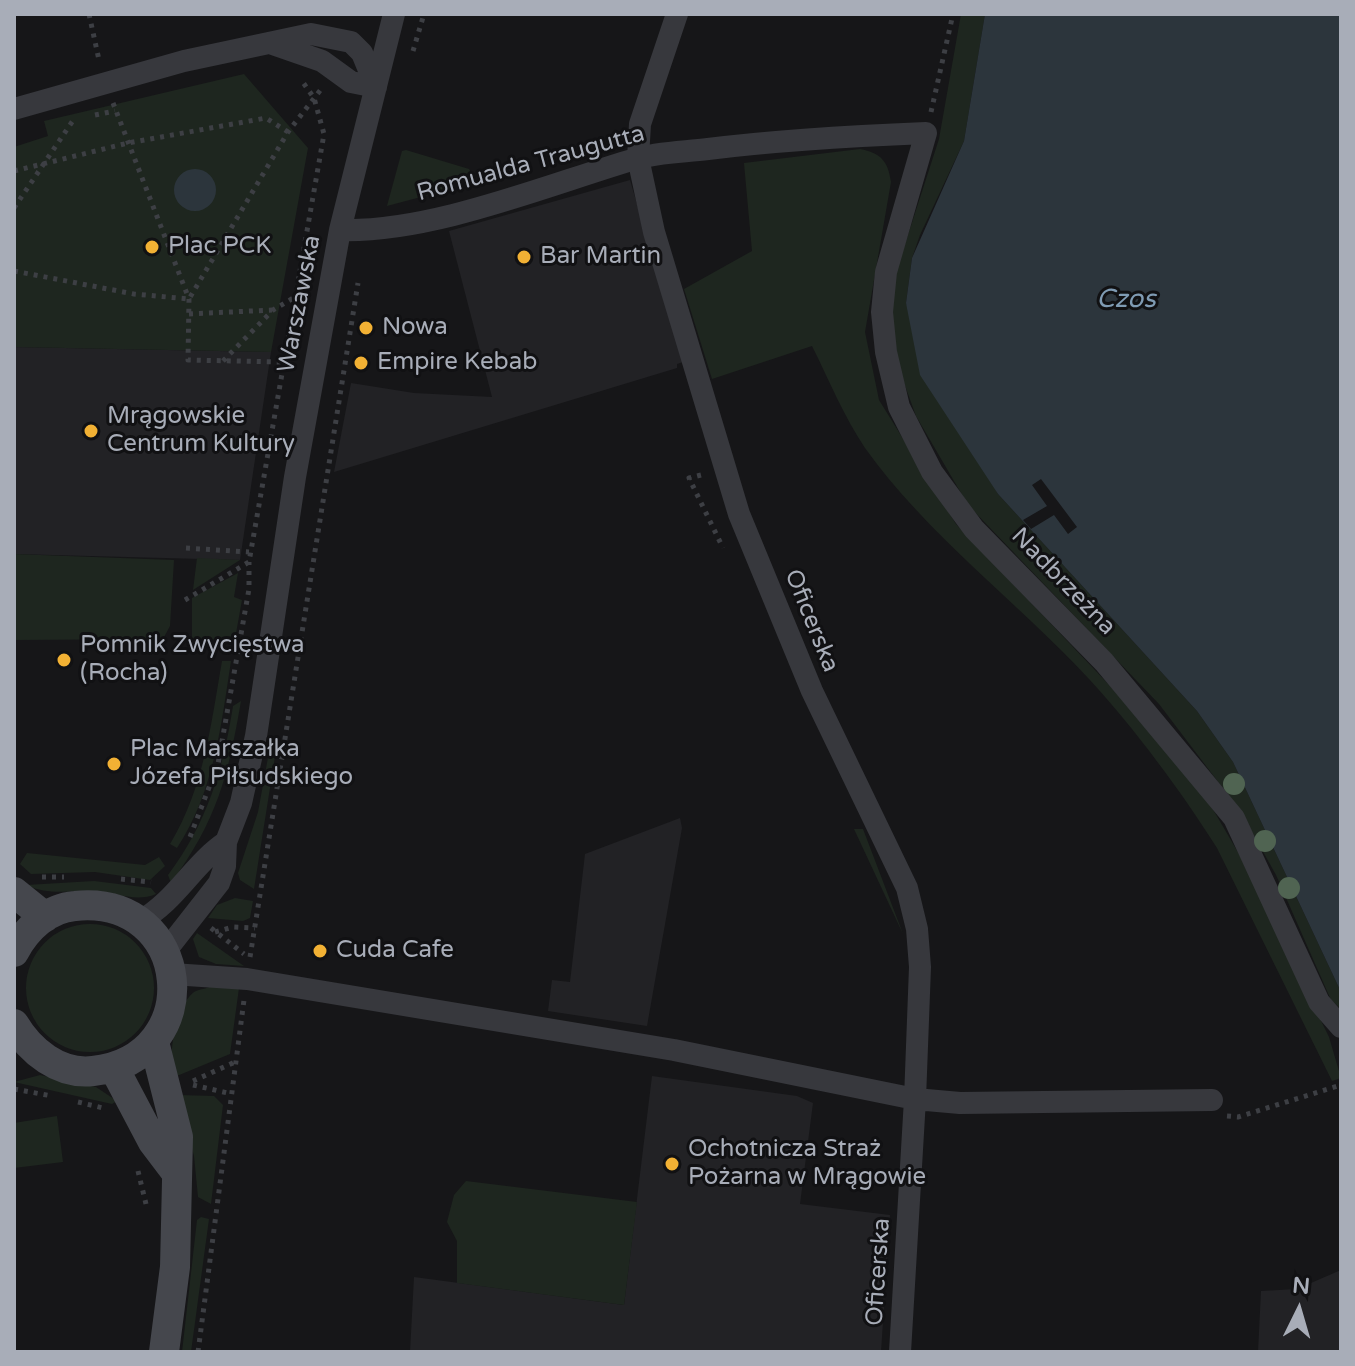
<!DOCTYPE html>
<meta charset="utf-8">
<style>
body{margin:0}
#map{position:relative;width:1355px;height:1366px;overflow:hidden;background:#161618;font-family:"Varela Round",sans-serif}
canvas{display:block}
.frame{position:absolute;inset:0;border:16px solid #a8adb8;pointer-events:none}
.north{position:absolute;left:1259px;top:1270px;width:80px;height:80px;-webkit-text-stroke:6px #111113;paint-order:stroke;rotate:5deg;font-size:22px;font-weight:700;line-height:32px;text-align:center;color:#a8adb8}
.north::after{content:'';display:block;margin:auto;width:28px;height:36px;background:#a8adb8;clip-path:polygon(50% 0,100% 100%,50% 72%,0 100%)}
</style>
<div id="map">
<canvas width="1355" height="1366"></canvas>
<div class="frame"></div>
<div class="north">N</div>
</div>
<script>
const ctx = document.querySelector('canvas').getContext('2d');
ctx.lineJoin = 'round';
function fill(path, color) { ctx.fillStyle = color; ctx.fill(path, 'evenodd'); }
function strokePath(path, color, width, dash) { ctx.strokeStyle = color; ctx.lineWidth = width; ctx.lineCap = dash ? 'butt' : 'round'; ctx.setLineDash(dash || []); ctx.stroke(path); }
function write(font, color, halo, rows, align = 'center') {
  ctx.font = font + ' "Varela Round",sans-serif'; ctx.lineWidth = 6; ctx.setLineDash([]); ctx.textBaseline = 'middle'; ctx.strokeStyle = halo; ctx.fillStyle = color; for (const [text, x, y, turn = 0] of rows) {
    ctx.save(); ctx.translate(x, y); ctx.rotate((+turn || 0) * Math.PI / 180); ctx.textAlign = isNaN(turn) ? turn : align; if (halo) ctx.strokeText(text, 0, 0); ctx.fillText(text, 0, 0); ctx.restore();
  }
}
const built = new Path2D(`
 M630,180L683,362L677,364V368L334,472L351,383L414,393L492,397L449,231Z
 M14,347L271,352L240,560L14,554Z
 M680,818L682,828L647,1026L548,1011L552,980L570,982L585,854Z
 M652,1076L797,1096L813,1103L800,1204L890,1215L881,1352H410L414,1277L624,1305Z
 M1341,1270V1352H1258L1261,1291L1297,1289Z`);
const green = new Path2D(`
 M961,14H985L964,141L920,235L912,258L906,303L998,494L1197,711L1233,762L1341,992V1009L1331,1000L1276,875L1241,812L1159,704L968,505L916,416L899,369L892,320L895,275L939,139Z
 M244,74L308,148L271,352L14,347V147L48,136L44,121Z
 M860,149C881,153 888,161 891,182L865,332L879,400L956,524L1113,689L1211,806L1239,854L1329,1037L1341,1078L1332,1081L1217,848C1181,791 1135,729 1089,679C1016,600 928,536 865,448C844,417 829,380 812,346L712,379L684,289L752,251L744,163Z
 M406,150L469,169L477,182L387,206L402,151Z
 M14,554L174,560L170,626L163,639L14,640Z
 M197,558L240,560L193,590Z
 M238,573L234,597L242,600L235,639L192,640V598Z
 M222,661H231C221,726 214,792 177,848L170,844C204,788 211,724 222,661Z
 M241,701C228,777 217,820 171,883L168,875C207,823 223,770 233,706Z
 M276,750L254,889L240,880L238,873L258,812L269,752Z
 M854,829H863L903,934Z
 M27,853L145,865L159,857L165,866L150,880L95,872L31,874L20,864Z
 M94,881L151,888L156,894C135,903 116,892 94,891C69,890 50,896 26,885Z
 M235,898L253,901L250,918L243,921L208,918L217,905Z
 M26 988a64 64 0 1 1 128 0a64 64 0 1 1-128 0Z
 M197,933L244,966L216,964L199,957L193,939Z
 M211,986L239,988L230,1054L172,1078C169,1055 174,1008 194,992C199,989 207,989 211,986Z
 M40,1075L96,1087L117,1101L112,1104L14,1082Z
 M178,1095L214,1096L223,1105L211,1204L198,1197L194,1156Z
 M57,1116L63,1162L14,1168V1123Z
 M466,1181L637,1202L624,1305L457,1283V1241L447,1222L454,1195Z
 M201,1217L209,1219L191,1352H182L197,1220Z`);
const water = new Path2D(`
 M985,14H1341V992L1233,762L1197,711L998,494L920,375L906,303L912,258L964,141Z
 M174 190a21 21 0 1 1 42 0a21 21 0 1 1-42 0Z`);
const pier = new Path2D(`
 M1041,479L1077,527L1068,534L1054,515L1031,529L1023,520L1047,506L1032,485Z`);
const path = new Path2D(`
 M89,14L99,60
 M413,51L424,14
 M113,103L189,299L188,360L282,362
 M931,112L953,14
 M95,115L115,111
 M14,171L128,143L266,118L288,132
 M14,208L74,119
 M14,271L134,294L189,299L288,132L322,88
 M189,314L272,310
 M223,361L273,310L295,297
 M701,475L689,478L723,548
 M186,548L249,552
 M185,600L249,562L324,134L314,98L302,81
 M190,837L218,764L249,589V562
 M42,877H64
 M121,879L151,882
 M211,928L244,954
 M215,932L233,927L255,928
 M250,957L358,283
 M193,1081L235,1062
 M193,1085L232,1094
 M14,1089L52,1096
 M78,1102L103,1108
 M1227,1116L1238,1117L1341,1085
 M138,1171L146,1204
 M198,1352L244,1000`);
const street = new Path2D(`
 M677,14L640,124L638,158L654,232L739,514L812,691L907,888L917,929L920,967L915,1099L900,1352
 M273,44L322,61L351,82L376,87
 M14,109L184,61L311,34L351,42L362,53L376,87
 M340,230C431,233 547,185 635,159C658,152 684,152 708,149C780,140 853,136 926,133L886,272L882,312L886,352L899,407L932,472L974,529L1104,662L1234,818L1319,1002L1341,1027
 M140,921C176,901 193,864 226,842
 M165,952L219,883L225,866L226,842L241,803L256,736L295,477L340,230L394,14
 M172,974L247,979L674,1050L915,1099L960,1103L1212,1100`);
const secondary = new Path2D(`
 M14,892L45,917
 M14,952C26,929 48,908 75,906C193,894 209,1058 93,1071C59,1075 30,1051 14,1024
 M154,1042L178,1137L175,1267L164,1352
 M114,1068L153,1142L175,1171`);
const trees = [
 [1234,784],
 [1265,841],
 [1289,888]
];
const markers = [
 [152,247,8,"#f2b134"],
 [524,257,8,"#f2b134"],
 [366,328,8,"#f2b134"],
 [361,363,8,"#f2b134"],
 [91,431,8,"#f2b134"],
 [64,660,8,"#f2b134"],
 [114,764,8,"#f2b134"],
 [320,951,8,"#f2b134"],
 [672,1164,8,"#f2b134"]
];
const streetNames = [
 ["Romualda Traugutta",531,164,-15],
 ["Warszawska",300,304,-79],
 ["Nadbrzeżna",1063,582,46],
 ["Oficerska",811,621,68],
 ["Oficerska",879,1272,-86]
];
const poiNames = [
 ["Plac PCK",168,247],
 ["Bar Martin",540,257],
 ["Nowa",382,328],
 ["Empire Kebab",377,363],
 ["Mrągowskie",107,417],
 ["Centrum Kultury",107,445],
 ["Pomnik Zwycięstwa",80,646],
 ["(Rocha)",80,674],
 ["Plac Marszałka",130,750],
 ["Józefa Piłsudskiego",130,778],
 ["Cuda Cafe",336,951],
 ["Ochotnicza Straż",688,1150],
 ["Pożarna w Mrągowie",688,1178]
];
const waterNames = [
 ["Czos",1126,300]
];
fill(built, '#222225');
fill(green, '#1e261f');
fill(water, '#2c353c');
fill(pier, '#161618');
strokePath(path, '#3d3f44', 5, [4, 6]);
strokePath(street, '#37383d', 22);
strokePath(secondary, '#45474d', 30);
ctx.fillStyle = '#506452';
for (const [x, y] of trees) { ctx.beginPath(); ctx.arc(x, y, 11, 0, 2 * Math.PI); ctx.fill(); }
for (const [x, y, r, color] of markers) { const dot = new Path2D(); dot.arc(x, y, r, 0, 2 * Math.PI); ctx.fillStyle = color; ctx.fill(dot); strokePath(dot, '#111113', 3); }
write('24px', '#a8adb8', '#111113', streetNames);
write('24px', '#a8adb8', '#111113', poiNames, 'left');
write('italic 26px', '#7f9bb3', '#111113', waterNames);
</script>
